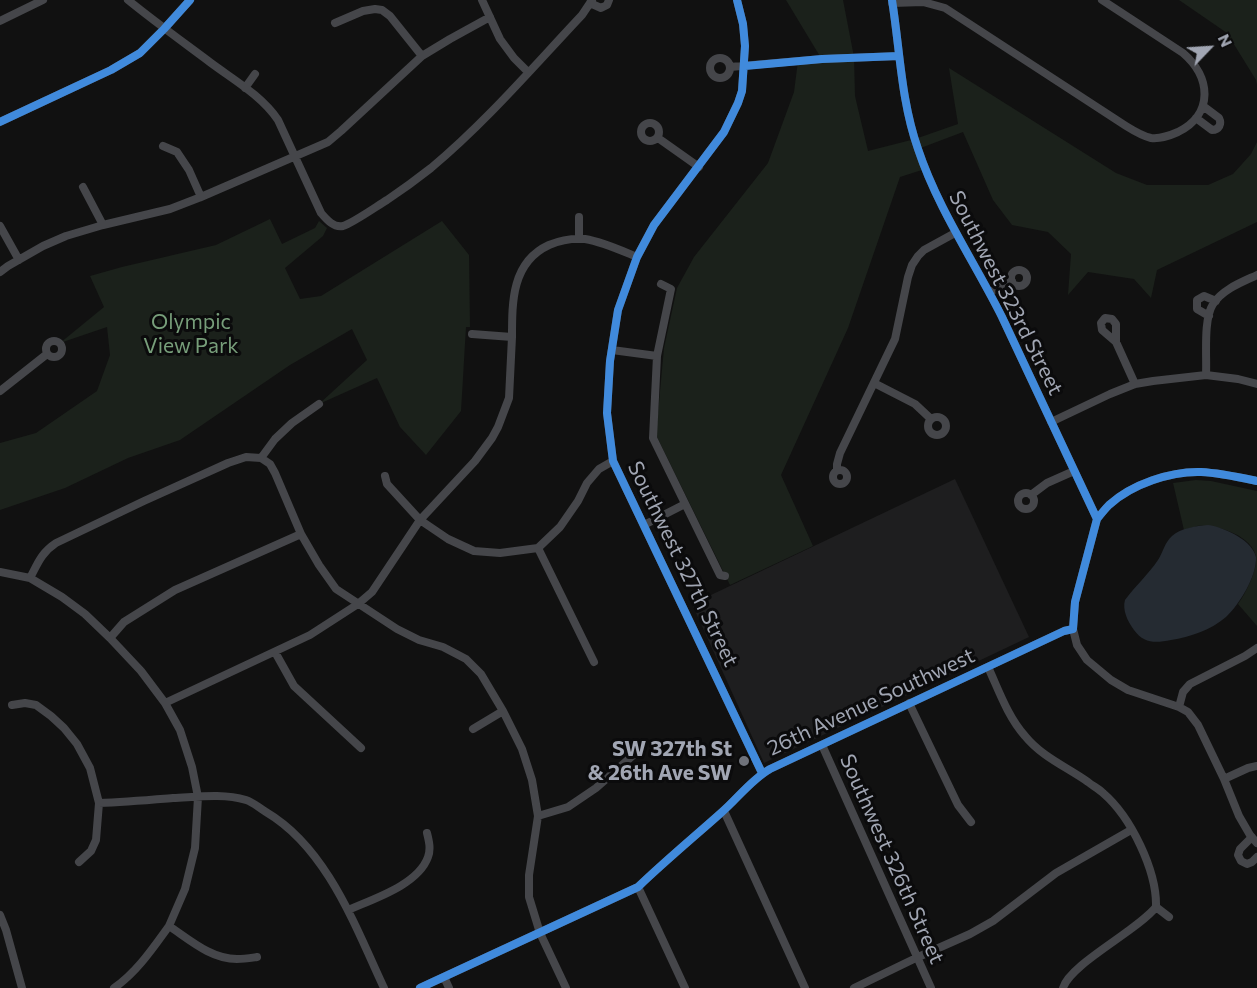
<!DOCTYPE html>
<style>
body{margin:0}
#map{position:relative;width:1257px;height:988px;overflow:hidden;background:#111;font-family:Commissioner,sans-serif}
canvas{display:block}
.north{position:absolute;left:1179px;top:18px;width:60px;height:60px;-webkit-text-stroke:4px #0b0b0c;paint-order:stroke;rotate:65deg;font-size:16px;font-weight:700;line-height:24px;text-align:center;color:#a1a6b3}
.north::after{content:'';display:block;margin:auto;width:21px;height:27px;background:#a1a6b3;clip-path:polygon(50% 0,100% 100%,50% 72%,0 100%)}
</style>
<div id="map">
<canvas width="1257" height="988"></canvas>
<div class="north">N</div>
</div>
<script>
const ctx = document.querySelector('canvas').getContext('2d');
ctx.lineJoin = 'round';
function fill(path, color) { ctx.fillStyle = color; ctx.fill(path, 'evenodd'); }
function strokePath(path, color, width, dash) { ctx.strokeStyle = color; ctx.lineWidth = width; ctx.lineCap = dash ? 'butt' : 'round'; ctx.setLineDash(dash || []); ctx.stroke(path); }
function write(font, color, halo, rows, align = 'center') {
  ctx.font = font + ' Commissioner,sans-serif'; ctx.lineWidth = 6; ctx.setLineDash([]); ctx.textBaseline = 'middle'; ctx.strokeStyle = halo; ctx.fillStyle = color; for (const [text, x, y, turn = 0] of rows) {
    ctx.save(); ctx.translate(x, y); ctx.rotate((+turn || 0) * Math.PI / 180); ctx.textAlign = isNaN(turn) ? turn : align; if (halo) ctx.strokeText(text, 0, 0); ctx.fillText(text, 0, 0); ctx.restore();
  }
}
const built = new Path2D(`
 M955,479L1029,637L764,763L692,604Z`);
const green = new Path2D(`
 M786,0H843L854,57L855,96L868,151L915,139L958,124L949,68L1116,173L1147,185H1208L1233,174L1251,154L1257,142V222L1157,270L1151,298L1134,279L1088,272L1068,295L1071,254L1048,232L1012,225L993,200L963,132L918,149L925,169L900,177L848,328L781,475L813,546L730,585L656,435L664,348L677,288L694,257L768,163L794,92L798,61L821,58Z
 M1179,0H1257V85L1256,80L1227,33Z
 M270,219L282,244L315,228L319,221L327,228L323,236L285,268L300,299L321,296L442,221L469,255L470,327H466L461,411L426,455L400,427L377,378L319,404L367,360L352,329L290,365L180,440L128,458L65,488L0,510V443L36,433L97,391L110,355L107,327L60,343L104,307L90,276L122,267L216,245Z
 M1196,480L1211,481L1257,491V626L1238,604C1246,593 1257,571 1256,557C1252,535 1216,524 1197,526C1193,527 1188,529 1184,530L1173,483Z`);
const water = new Path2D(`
 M1208,525C1217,526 1226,530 1234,534C1243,539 1253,546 1256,557C1257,576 1239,605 1226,617C1211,630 1190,637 1171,640C1156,643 1144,644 1134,630C1128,622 1122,610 1125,600C1135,586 1148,575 1158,560C1163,552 1165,542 1172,536C1181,528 1196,526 1208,525Z`);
const street = new Path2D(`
 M128,0C155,22 183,42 211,63C234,80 262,96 278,120L321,213C327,220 334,228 343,226C353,223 377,206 387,200C402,190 417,179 431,168C486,122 533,67 582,15L592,0
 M482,0L500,39L514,58L528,72
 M737,0L743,24L745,46L742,91L738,103L724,132L654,225L637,257L618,310L610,361L607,413L613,461L762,773
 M892,0C900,50 901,101 918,149C938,209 974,261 1002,317L1097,519L1075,602L1073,629L1077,645L1087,660L1111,680L1128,690L1179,707L1188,712L1198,725L1224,779L1239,816L1250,835L1257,843
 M590,3L601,8L607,5L609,0
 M892,3L923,2L945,8L1126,126C1134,131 1142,136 1151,138C1160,139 1169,136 1178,132C1214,114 1211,77 1183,53L1102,0
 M0,21L43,0
 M335,23L363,11L375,9L382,10L390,16L422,56
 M710 68a10 10 0 1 1 20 0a10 10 0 1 1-20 0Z
 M730,67L822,59L899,56
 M245,88L255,74
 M1196,118L1212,130C1219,130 1222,124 1219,118L1203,106
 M0,122L111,70L140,53L164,29L190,0
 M641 132a9 9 0 1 1 18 0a9 9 0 1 1-18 0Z
 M658,138L699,167
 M163,146L177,152L189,170L201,197
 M83,187L103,225
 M579,217V239
 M0,226L19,260
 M1011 278a8 8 0 1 1 16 0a8 8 0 1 1-16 0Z
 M0,272L8,266L43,246L66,236L103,225L170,209L201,197L328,142L341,131L422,56L450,39L490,17
 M661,284L671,289L657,356L653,438L720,575L725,576
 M990,292L1012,281
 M1209,316L1197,309V300L1204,296L1216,301
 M472,334L512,337C512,301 512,262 549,245C561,240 573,238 585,239C603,242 620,250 637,257
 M46 349a8 8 0 1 1 16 0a8 8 0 1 1-16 0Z
 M1116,342L1102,330L1101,323L1105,318L1112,319L1116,324V342L1135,384
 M612,350L657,356
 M1206,375C1207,356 1203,320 1213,304C1223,289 1242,282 1257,275
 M874,383L915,404L931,419
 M0,391L47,354
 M928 426a9 9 0 1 1 18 0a9 9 0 1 1-18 0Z
 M1051,422L1110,394L1135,384L1153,381L1206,375L1238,379L1257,384
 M261,458L270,464L275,473L301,534L319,565L336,589L397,629L419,640L443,647L466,659L481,674L503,711L522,749L532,780L538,816L529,875V897L540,933L566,988
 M833 477a7 7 0 1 1 14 0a7 7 0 1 1-14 0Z
 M837,470V464L840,453L895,339L908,277L912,265L918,256L924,250L955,233
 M385,476L387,484L420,520L475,461L492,438L498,427L509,398L512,337
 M1018 501a8 8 0 1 1 16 0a8 8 0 1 1-16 0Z
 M1031,495L1047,483L1074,471
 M1097,519C1101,514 1105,509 1109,505C1132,484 1171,471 1201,472C1220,473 1238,477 1257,481
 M644,525L685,504
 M538,548L594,662
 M0,572L30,578C38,563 41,553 56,543L144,501L228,463L246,457L261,458L275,439L292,423L319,404
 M30,578L62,597L85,614L110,638L141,671L165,703L180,730L192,767L198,797L195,848L185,889L169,926
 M110,638L124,622L175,590L301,534
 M275,652L294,686L361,748
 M988,667C999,691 1008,717 1025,736C1042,757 1067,767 1088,782C1093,786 1099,789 1103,793C1131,817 1157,871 1156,907
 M165,703L310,635L358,604L372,592L420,520L448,539L474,551L500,553L538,548L560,527L578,501L587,483L599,469L613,461
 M909,703L958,805L971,822
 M12,705L25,703L36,705L51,716L64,728L77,744L90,768L99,803L96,840L91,851L79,862
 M1179,707L1183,692L1190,684L1245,656L1257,648
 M473,729L503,711
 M822,745L931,988
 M1224,779L1248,768L1257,766
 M99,803C124,802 148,800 173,798C196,797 223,793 246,800C253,802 259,808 266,812C327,848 355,926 384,988
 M724,811L805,988
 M538,816L568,807L596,788L638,751
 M1252,837L1240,849L1238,855L1241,861L1247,864L1252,862L1257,857
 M638,887L685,988
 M348,910C373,899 418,885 428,857C431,849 429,841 427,833
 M0,915L6,930L22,988
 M444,977L449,988
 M114,988C137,972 153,948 169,926C190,940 211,959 237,959C244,959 250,958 257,957
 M420,988L638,887C665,861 694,837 722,812C738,798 752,779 770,769L1064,631L1073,629
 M854,988L916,958L970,934L993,921L1056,873L1131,830
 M1063,988C1070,964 1137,931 1156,907L1169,917`);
const cycleway = new Path2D(`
 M737,0L743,24L745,46L742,91L738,103L724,132L654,225L637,257L618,310L610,361L607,413L613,461L762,773
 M745,66L822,59L899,56
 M0,122L111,70L140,53L164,29L190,0
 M1097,519C1101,514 1105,509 1109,505C1132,484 1171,471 1201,472C1220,473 1238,477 1257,481
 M420,988L638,887C665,861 694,837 722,812C738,798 752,779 770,769L1064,631L1073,629L1075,602L1097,519L1002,317C974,261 938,209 918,149C901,101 900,50 892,0`);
const markers = [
 [744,761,6,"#6f727a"]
];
const streetNames = [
 ["Southwest 323rd Street",1006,293,63],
 ["Southwest 327th Street",683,564,64],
 ["26th Avenue Southwest",871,702,-25],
 ["Southwest 326th Street",892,859,66]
];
const parkNames = [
 ["Olympic",191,322],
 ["View Park",191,346]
];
const poiNames = [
 ["SW 327th St",732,749],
 ["& 26th Ave SW",732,773]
];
fill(built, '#1e1e1f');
fill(green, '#1b211b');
fill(water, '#252b32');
strokePath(street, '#45464a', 8);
strokePath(cycleway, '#408adc', 8);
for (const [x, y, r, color] of markers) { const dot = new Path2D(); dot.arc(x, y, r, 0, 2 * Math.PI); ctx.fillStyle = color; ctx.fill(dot); strokePath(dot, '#0b0b0c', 2); }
write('21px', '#a1a6b3', '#0b0b0c', streetNames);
write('21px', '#779e7a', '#0b0b0c', parkNames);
write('bold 21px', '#a1a6b3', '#0b0b0c', poiNames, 'right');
</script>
